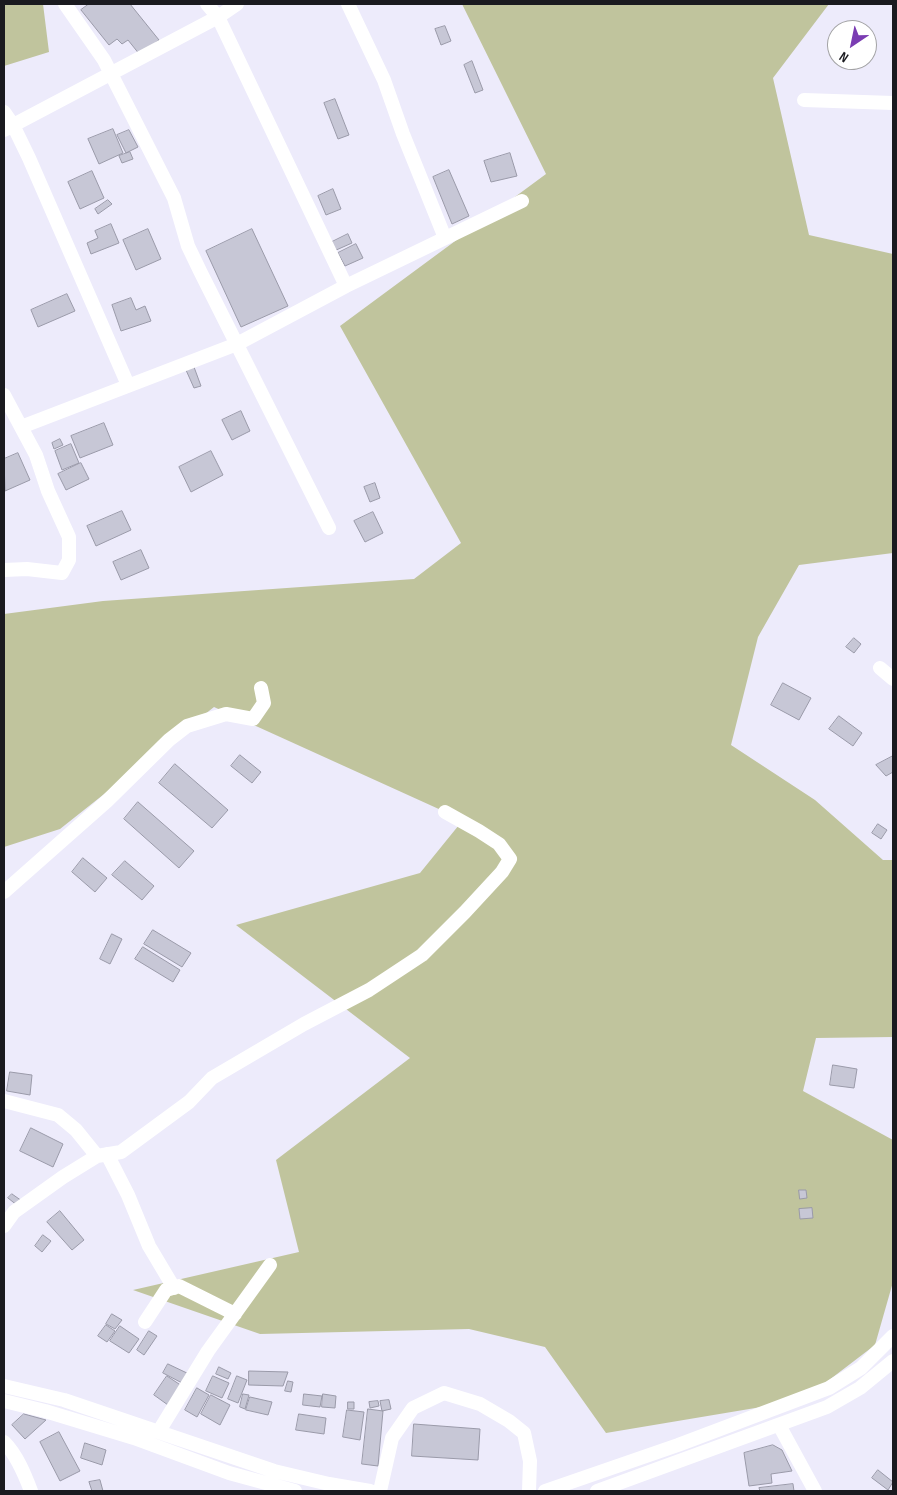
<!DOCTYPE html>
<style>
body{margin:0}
#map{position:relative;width:897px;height:1495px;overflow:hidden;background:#edebfb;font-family:"Sofia Sans Condensed",sans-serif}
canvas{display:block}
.frame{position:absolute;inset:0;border:5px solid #1a1a1f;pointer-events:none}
.north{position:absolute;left:827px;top:20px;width:50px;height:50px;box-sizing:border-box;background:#fff;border:1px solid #a3a3a5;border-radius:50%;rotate:214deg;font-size:14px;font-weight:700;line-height:20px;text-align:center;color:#1a1a1f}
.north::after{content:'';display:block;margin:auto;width:18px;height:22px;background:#7a3cb2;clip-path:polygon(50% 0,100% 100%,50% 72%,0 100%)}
</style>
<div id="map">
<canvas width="897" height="1495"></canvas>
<div class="frame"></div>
<div class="north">N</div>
</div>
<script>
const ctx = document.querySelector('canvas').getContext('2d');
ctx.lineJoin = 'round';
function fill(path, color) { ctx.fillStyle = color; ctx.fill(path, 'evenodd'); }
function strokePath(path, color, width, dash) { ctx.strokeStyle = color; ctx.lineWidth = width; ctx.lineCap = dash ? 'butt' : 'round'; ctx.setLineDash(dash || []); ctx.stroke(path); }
const green = new Path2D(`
 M4,4H43L49,52L4,66Z
 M462,4H829L773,78L809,235L893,254V553L799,565L758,637L731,745L815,800L883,860H893V1037L816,1038L803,1091L893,1140V1282L875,1345L803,1400L606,1433L545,1347L469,1329L260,1334L133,1290L299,1252L276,1160L410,1058L236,925L420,873L463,820L214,707L60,829L4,847V614L103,601L414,579L461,543L340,326L546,174Z`);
const building = new Path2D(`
 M89,4H130L159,40L140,55L128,40L122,44L117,39L109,45L81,10Z
 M445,26L451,41L441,45L435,29Z
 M472,61L483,90L475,93L464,65Z
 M335,99L349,135L338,139L324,103Z
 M113,129L123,153L99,164L88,139Z
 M129,130L138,147L126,153L117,135Z
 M130,152L133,159L122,163L119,156Z
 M510,153L517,176L491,182L484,161Z
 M449,170L469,216L452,224L433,177Z
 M92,171L104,198L80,209L68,182Z
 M333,189L341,209L326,215L318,196Z
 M108,200L112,204L98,214L95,209Z
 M111,224L119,243L91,254L87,243L98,238L95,231Z
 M148,229L161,259L136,270L123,240Z
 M252,229L288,306L241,327L206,251Z
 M348,234L352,243L334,251L330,243Z
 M356,244L363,258L345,266L338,253Z
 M67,294L75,311L38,327L31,310Z
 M131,298L136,310L145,306L151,321L121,331L112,305Z
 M194,367L201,386L194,388L186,370Z
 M241,411L250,431L232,440L222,420Z
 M104,423L113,445L80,458L71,436Z
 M60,439L63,445L54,449L52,443Z
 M71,444L79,463L62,470L55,451Z
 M211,451L223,475L191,492L179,467Z
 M18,453L30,480L5,491L4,459Z
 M81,463L89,479L66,490L58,474Z
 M375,483L380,498L370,502L364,487Z
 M122,511L131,530L96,546L87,526Z
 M373,512L383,533L365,542L354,521Z
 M141,550L149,568L121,580L113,562Z
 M854,638L861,644L854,653L846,647Z
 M783,683L811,698L799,720L771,705Z
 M839,716L862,733L853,746L829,729Z
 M240,755L261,772L252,783L231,766Z
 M893,756V772L886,776L876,765Z
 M175,764L228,810L212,828L159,783Z
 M138,802L194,851L179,868L124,819Z
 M878,824L887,830L881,839L872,833Z
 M83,858L107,878L95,892L72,872Z
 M125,861L154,886L142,900L112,875Z
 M153,930L191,953L182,967L144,944Z
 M112,934L122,939L110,964L100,959Z
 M143,947L180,970L173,982L135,959Z
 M833,1065L857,1069L854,1088L830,1085Z
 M10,1072L32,1075L30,1095L7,1091Z
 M31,1128L63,1144L53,1167L20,1151Z
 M799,1190H806L807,1198L800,1199Z
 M12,1194L22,1201L18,1206L8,1198Z
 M812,1208L813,1218L800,1219L799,1209Z
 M60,1211L84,1240L72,1250L47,1222Z
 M43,1235L51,1241L42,1252L35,1246Z
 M112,1314L122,1320L115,1329L106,1324Z
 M106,1325L115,1331L107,1342L98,1336Z
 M120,1326L139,1339L129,1353L110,1341Z
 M149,1331L157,1336L144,1355L137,1350Z
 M168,1364L189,1374L184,1384L163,1373Z
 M219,1367L231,1373L228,1379L216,1374Z
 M249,1371L288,1372L283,1386L249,1385Z
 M167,1376L182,1386L168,1405L154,1395Z
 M213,1376L229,1383L222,1398L206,1391Z
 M237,1376L247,1380L238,1403L228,1399Z
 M288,1381L293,1382L291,1392L285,1391Z
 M197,1388L209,1395L197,1417L185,1410Z
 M243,1394L249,1395L245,1409L240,1407Z
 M304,1394L322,1396L320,1407L303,1405Z
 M323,1394L336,1396L335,1408L322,1407Z
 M211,1395L230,1405L220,1425L201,1414Z
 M250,1397L272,1402L268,1415L246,1410Z
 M389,1400L391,1409L382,1411L380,1401Z
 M378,1401L379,1406L370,1408L369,1402Z
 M348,1402H354V1409H348Z
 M368,1409L383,1411L378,1466L362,1464Z
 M347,1410L364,1412L360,1440L343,1437Z
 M24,1414L46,1420L25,1439L12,1425Z
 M299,1414L326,1418L324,1434L296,1430Z
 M414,1424L480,1429L478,1460L412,1456Z
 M59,1432L80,1471L60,1481L40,1442Z
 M85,1443L106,1450L102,1465L81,1458Z
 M773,1445L782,1450L792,1471L771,1474L772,1483L749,1486L744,1453Z
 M878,1470L893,1482L888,1490L872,1478Z
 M100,1480L103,1491H92L89,1482Z
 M793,1484L794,1491H760L759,1488Z`);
const minor = new Path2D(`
 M65,4L104,60L174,198L188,246L200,271L329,528
 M207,4L218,17L346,286
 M348,4L384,80L403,134L445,238
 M804,100L893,103
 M4,112L13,125L29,158L128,385
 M4,130L218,17L237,4
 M4,395L21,427L237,344L346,286L522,201
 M4,570L27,569L62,573L69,560V537L48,491L36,455L21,427
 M880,668L893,679
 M4,892L107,801L169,740L187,726L226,714L253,719L264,703L261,688
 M4,1101L58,1115L76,1130L97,1156
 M107,1154L128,1195L149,1246L174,1288
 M4,1226L14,1212L63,1177L97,1156L121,1152L189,1102L212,1078L304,1024L369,990L422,955L465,912L502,872L510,859L499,844L479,831L445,812
 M145,1322L166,1290L179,1286L235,1314
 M4,1386L64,1400L274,1471L329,1484L370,1491
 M4,1401L45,1411L134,1438L229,1473L295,1491
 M779,1425L815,1491
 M159,1431L208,1351L270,1265
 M4,1442C17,1455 25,1475 31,1491
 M380,1491L392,1438L413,1408L444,1393L480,1404L509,1421L524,1433L530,1461L529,1491
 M545,1491L678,1445L829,1388L861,1368L893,1336
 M597,1491L827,1407L860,1388L893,1361`);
fill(green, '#c0c49d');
fill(building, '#c7c7d6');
strokePath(building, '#9a9aa9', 1);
strokePath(minor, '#fff', 14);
</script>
